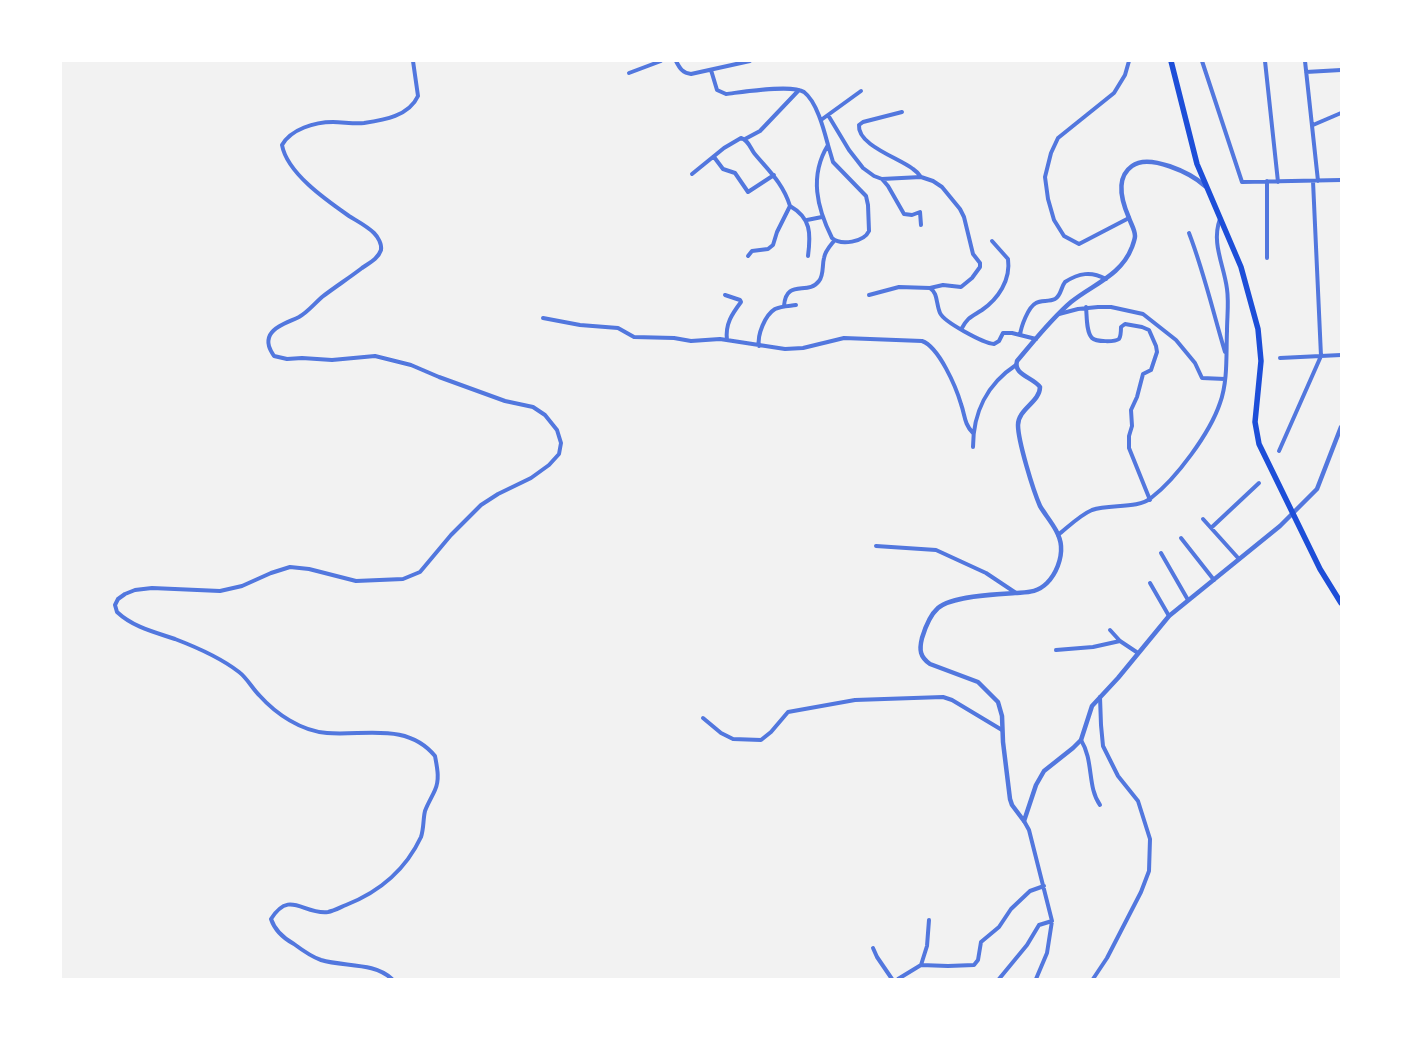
<!DOCTYPE html>
<style>
body{margin:0}
#map{position:relative;width:1402px;height:1040px;overflow:hidden;background:#f2f2f2;font-family:"Roboto Condensed",sans-serif}
canvas{display:block}
.frame{position:absolute;inset:0;border:62px solid #fff;pointer-events:none}
</style>
<div id="map">
<canvas width="1402" height="1040"></canvas>
<div class="frame"></div>
</div>
<script>
const ctx = document.querySelector('canvas').getContext('2d');
ctx.lineJoin = 'round';
function strokePath(path, color, width, dash) { ctx.strokeStyle = color; ctx.lineWidth = width; ctx.lineCap = dash ? 'butt' : 'round'; ctx.setLineDash(dash || []); ctx.stroke(path); }
const minor = new Path2D(`
 M676,61C680,69 683,73 691,74L750,61
 M1202,61L1242,182L1341,180
 M1265,61L1278,182
 M1305,61L1318,181
 M711,70L717,90L726,94C743,92 792,84 804,92C817,102 824,130 828,145
 M1306,72L1341,70
 M629,73L661,61
 M902,112L863,122L859,125C857,145 899,158 913,169C916,171 919,174 921,177
 M828,115L849,150L863,168L874,176L882,179L921,177L933,181L942,187L960,209L964,217L973,254L980,263V267L972,278L961,287L943,285L930,288
 M821,120L861,91
 M1313,125L1341,113
 M745,139L760,131L799,90
 M828,145L833,162L866,196L868,205L869,231C864,242 841,246 832,238C817,208 809,176 828,145Z
 M714,157L723,169L735,173L748,192L774,175
 M692,174L724,148L741,138C748,140 750,147 754,153C768,170 783,183 790,206L777,232L773,245L768,249L752,251L748,256
 M882,179L888,186L904,214L912,215L920,212L921,225
 M1267,181V258
 M790,206C811,218 811,233 808,256
 M1129,218L1079,244L1064,236L1054,220L1048,199L1045,177L1051,153L1058,138L1114,93L1125,75L1129,61
 M807,220L822,217
 M1189,233C1204,272 1213,312 1225,352
 M725,295L740,300L741,302C732,314 725,324 727,340
 M869,295L899,287L930,288C938,293 936,304 940,313C944,322 983,343 994,344L999,341L1003,333H1012L1036,339
 M784,306C786,278 808,296 819,281C824,275 822,265 824,258C825,251 830,246 834,241
 M1086,307C1087,316 1086,332 1092,338C1096,342 1115,342 1119,339C1121,336 1121,330 1121,327L1125,324L1142,327L1149,330L1156,346L1157,352L1151,370L1143,374L1137,397L1131,410L1132,426L1129,436V448L1150,500
 M1059,314L1078,309L1098,307H1111L1143,314L1176,340L1195,363L1202,378L1225,379
 M543,318L580,325L618,328L634,337L674,338L691,341L720,339L785,349L803,348L844,338L922,341C939,347 956,387 961,404C965,415 964,424 973,433
 M962,328C968,317 971,317 982,310C998,299 1011,280 1008,259L992,241
 M1020,335C1021,327 1028,307 1036,303C1041,300 1049,302 1055,299C1061,296 1061,287 1065,282C1079,273 1091,271 1106,279
 M759,346C757,335 765,315 775,309C781,306 789,306 796,305
 M1280,358L1341,355
 M973,447C973,413 987,384 1016,365
 M1279,451L1321,356L1313,181
 M1203,519L1239,559
 M1211,528L1259,483
 M1058,535C1068,527 1080,515 1092,510C1110,504 1138,509 1151,498C1176,479 1210,433 1220,403C1228,381 1226,355 1227,331C1227,317 1229,303 1227,289C1224,265 1211,243 1220,219
 M1181,538L1214,580
 M876,546L936,550L986,573L1016,593
 M1161,553L1188,600
 M1150,583L1169,616
 M1110,630L1120,641L1138,653
 M1056,650L1093,647L1120,641
 M703,718L721,733L733,739L761,740L771,732L788,712L855,700L943,697L952,700L1002,730
 M1081,740C1094,761 1087,787 1100,805
 M1024,821L1029,830L1052,921L1047,953L1036,979
 M873,948L877,957L892,979
 M921,965L948,966L974,965L978,960L981,942L999,927L1011,909L1030,891L1044,886
 M392,979C374,962 344,967 321,960C312,957 302,950 294,944C283,938 275,931 271,919C290,889 303,915 328,912C334,911 341,907 346,905C379,892 406,869 421,837C424,828 423,819 425,811C428,803 432,797 435,790C440,779 437,767 435,756C407,722 365,736 327,733C301,731 276,714 259,695C252,688 247,678 239,672C221,658 196,647 175,639C154,632 133,627 117,612L115,605L118,599L125,594L135,590L152,588L220,591L242,586L271,573L290,567L309,569L356,581L403,579L420,572L451,535L481,505L498,494L531,478L549,465L559,454L561,443L557,430L545,415L533,407L505,401L439,377L411,365L375,356L332,360L302,358L287,359L274,356C270,350 266,343 270,335C275,326 289,322 299,317C308,312 314,304 322,297C335,287 349,278 362,268C369,263 378,259 381,250C382,244 378,237 374,233C367,226 357,221 349,216C326,200 287,173 282,145C291,129 315,122 333,122C343,122 354,124 364,123C384,120 409,116 418,96L413,61
 M898,979L921,965L927,946L929,920
 M999,979L1027,945L1039,925L1052,921
 M1093,979L1107,958L1141,892L1149,871L1150,839L1138,801L1118,776L1103,746L1101,725L1100,697`);
const tertiary = new Path2D(`
 M1024,821L1012,805L1010,799L1003,742L1002,716L998,702L978,682L930,664C920,657 919,650 922,638C925,628 929,616 938,608C951,596 997,594 1015,593C1027,592 1037,593 1047,583C1056,574 1062,559 1061,546C1060,531 1047,518 1040,506C1033,490 1018,441 1018,425C1018,409 1040,402 1040,387C1033,377 1013,375 1017,361C1034,341 1051,319 1071,302C1093,284 1121,276 1132,247C1133,244 1135,239 1135,236C1135,230 1131,224 1129,218C1122,202 1115,178 1132,166C1149,153 1191,173 1205,186
 M1024,821L1036,785L1044,771L1073,748L1081,740L1092,706L1118,678L1169,616L1280,526L1317,489L1341,427`);
const primary = new Path2D(`
 M1171,61L1197,164L1241,267L1258,329L1261,361L1255,422L1259,444L1320,569L1341,603`);
strokePath(minor, '#5277de', 4);
strokePath(tertiary, '#5277de', 4.5);
strokePath(primary, '#1d4ed8', 5.5);
</script>
